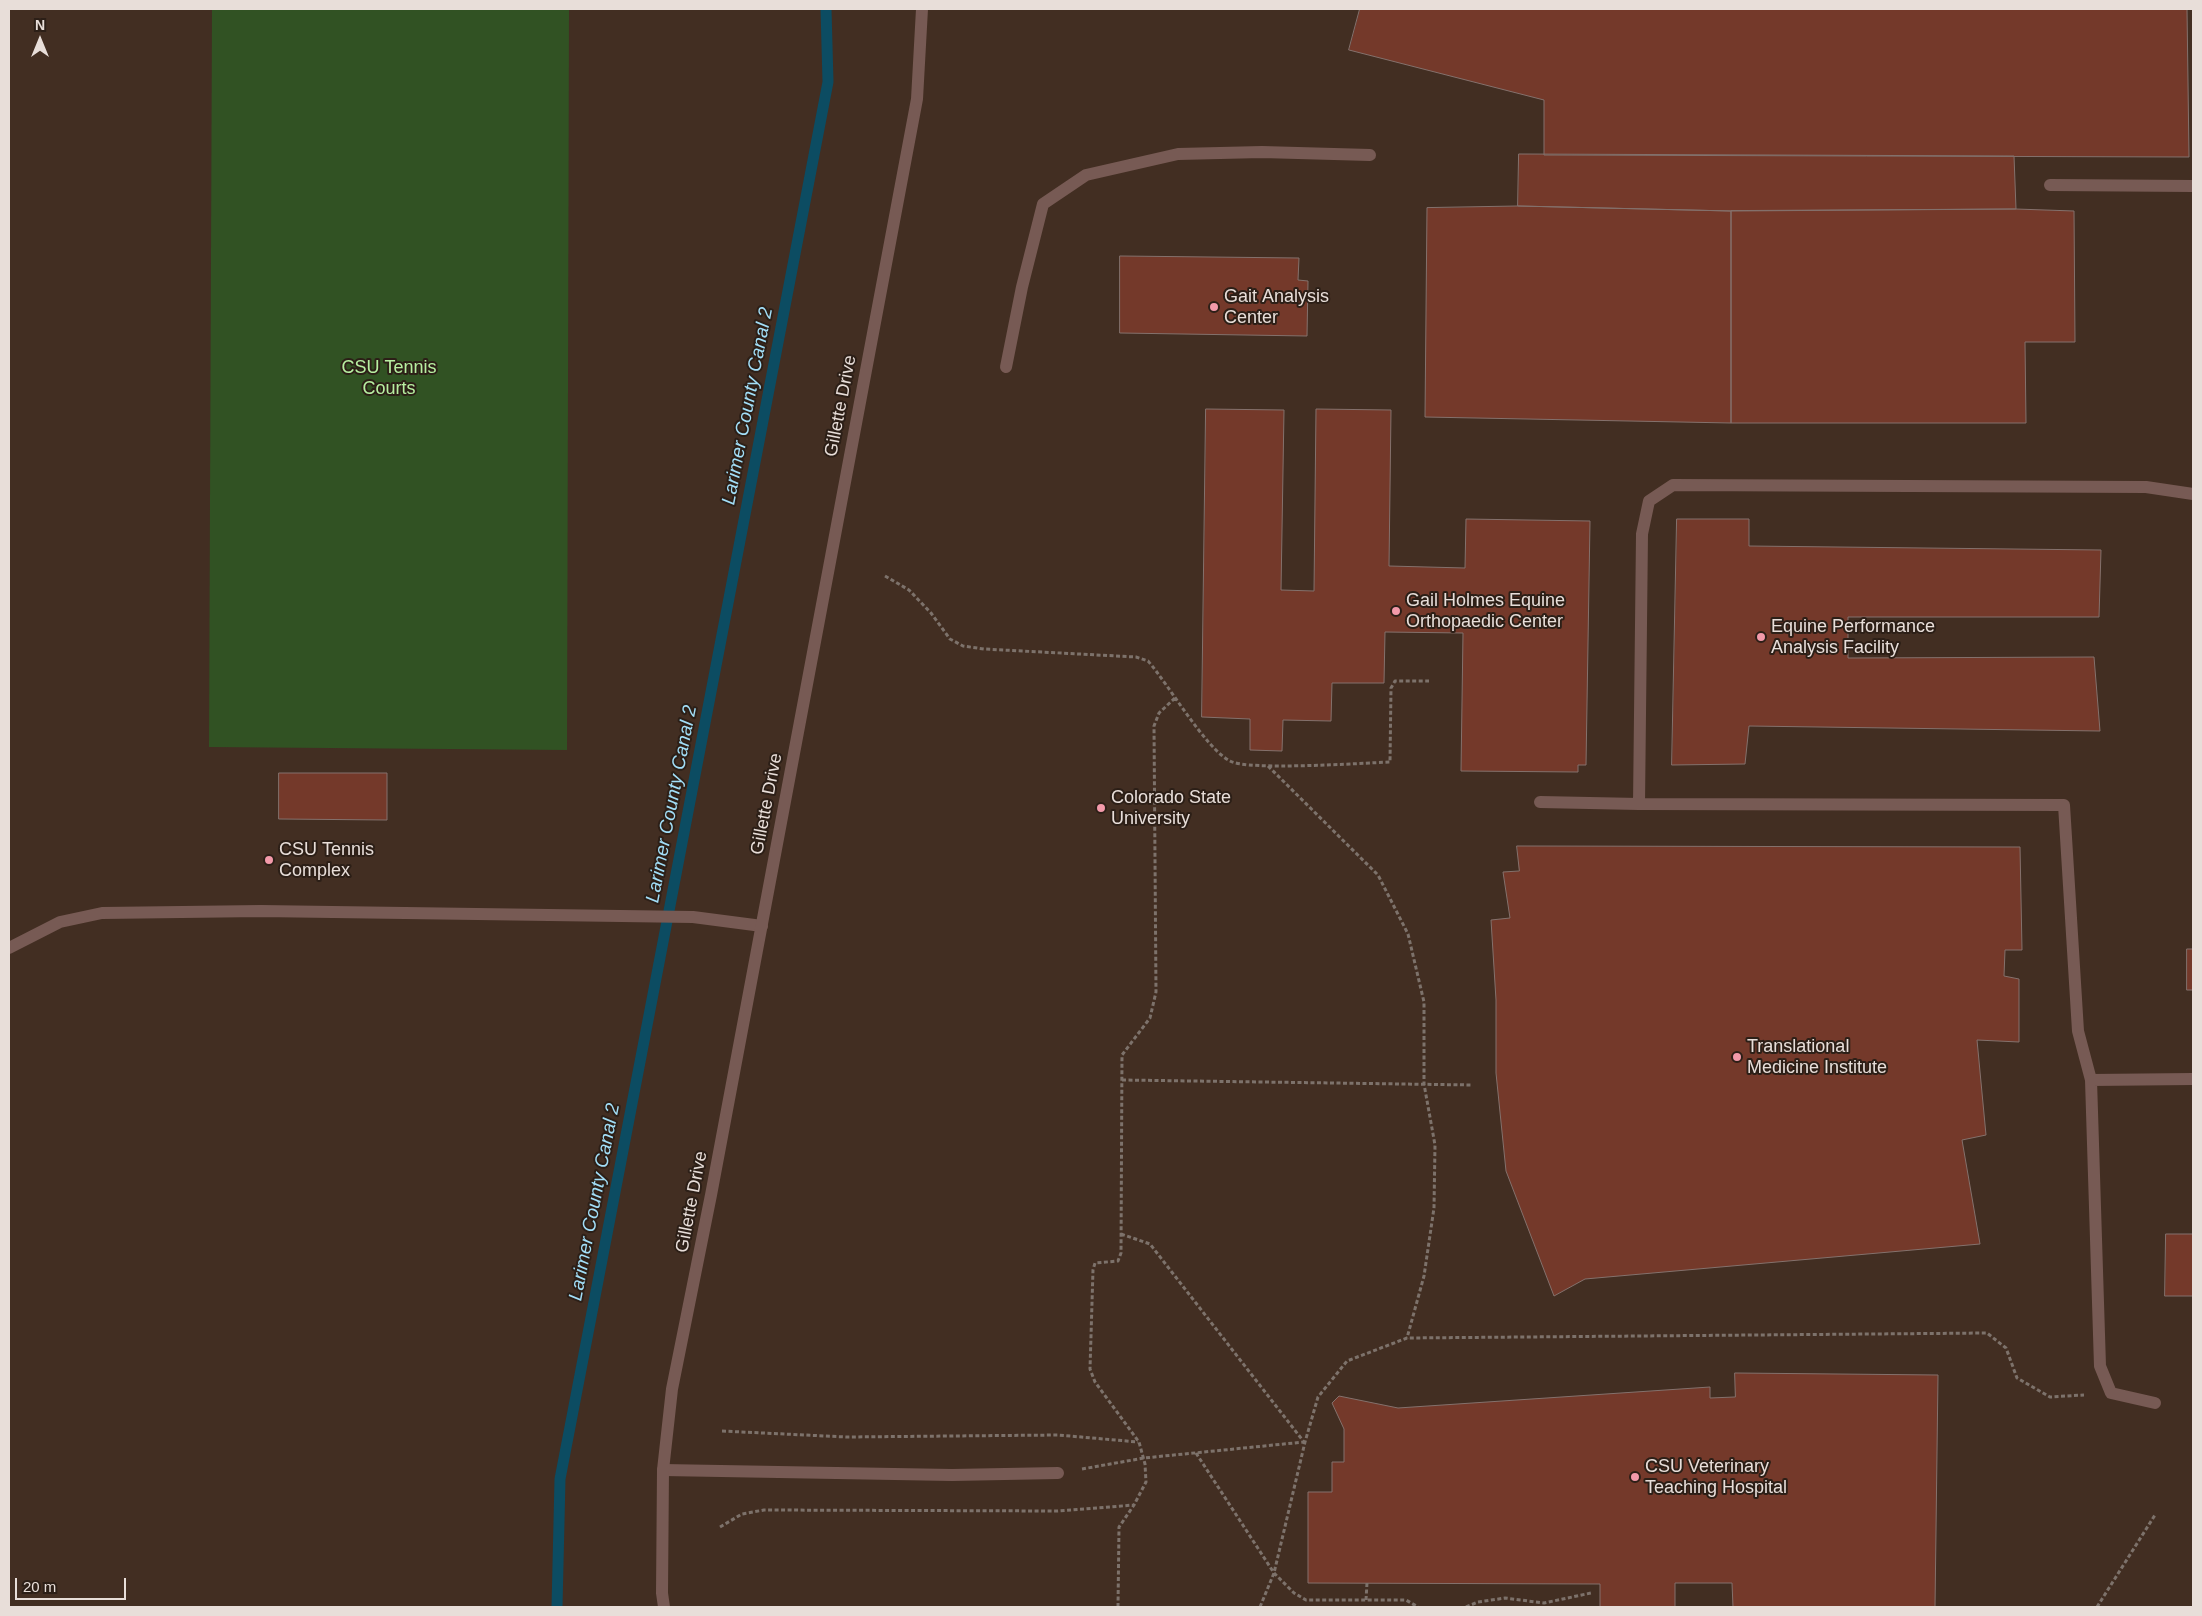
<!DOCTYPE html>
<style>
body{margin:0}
#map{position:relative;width:2202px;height:1616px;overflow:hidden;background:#362921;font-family:Arial,sans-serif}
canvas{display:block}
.frame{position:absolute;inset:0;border:10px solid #e8ded9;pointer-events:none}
.north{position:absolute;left:15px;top:15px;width:50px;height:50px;-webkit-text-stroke:4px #2c1f17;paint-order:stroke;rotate:0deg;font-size:14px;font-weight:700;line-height:20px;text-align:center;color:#e8ded9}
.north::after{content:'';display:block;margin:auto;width:18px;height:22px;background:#e8ded9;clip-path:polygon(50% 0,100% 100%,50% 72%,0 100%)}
.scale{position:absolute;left:15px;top:1578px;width:111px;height:22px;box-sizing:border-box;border:2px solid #e8ded9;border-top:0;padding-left:6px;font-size:15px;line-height:18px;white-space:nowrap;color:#e8ded9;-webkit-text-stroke:4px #2c1f17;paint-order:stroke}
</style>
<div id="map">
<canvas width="2202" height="1616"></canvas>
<div class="frame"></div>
<div class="north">N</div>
<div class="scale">20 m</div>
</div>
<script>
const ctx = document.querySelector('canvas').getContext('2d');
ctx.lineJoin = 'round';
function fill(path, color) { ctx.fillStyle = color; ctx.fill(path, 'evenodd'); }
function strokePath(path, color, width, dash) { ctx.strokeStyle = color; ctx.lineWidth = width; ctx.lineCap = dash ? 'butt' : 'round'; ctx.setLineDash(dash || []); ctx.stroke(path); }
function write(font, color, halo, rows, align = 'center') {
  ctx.font = font + ' Arial,sans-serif'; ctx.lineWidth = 4; ctx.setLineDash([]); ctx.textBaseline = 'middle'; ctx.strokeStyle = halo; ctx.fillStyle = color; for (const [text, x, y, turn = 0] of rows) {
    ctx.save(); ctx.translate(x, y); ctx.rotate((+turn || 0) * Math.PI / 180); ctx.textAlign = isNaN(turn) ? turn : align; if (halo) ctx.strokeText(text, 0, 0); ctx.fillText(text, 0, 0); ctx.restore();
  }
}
const built = new Path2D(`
 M9,9H2193V1607H9Z`);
const green = new Path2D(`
 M212,9H569L567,750L209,747Z`);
const stream = new Path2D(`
 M557,1607L560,1479L828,82L826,9`);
const building = new Path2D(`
 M1360,9H2187L2189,157L1544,155V100L1349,50Z
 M1519,154L2014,156L2016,209L1731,211L1518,206Z
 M1518,206L1731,211V423L1425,417L1427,208Z
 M2016,209L2074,211L2075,342H2025L2026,423H1731V211Z
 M1120,256L1299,258L1298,280L1308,281L1307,336L1120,333Z
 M1206,409L1284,410L1281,590L1314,591L1316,409L1391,410L1389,566L1465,568L1466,519L1590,521L1586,765H1578V772L1461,771L1463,633L1385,632L1384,683H1332L1331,721L1283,720L1282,751L1250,750V719L1202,717Z
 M1677,519H1749V546L2101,550L2099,617H1848V658L2094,657L2100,731L1749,726L1745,764L1672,765Z
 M279,773H387V820L279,819Z
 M1517,846L2020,847L2022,950H2005L2004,976L2019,979V1042L1977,1040L1986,1135L1962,1140L1980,1244L1585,1279L1554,1296L1506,1171L1496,1073V1000L1491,920L1510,918L1503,872L1519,871Z
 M2187,949H2193V990H2187Z
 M2166,1234H2193V1296H2165Z
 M1735,1373L1938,1375L1935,1607H1733L1732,1583H1675V1607H1600V1584L1308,1583V1492H1332V1462H1344V1429L1332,1403L1339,1396L1398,1408L1710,1387V1398L1735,1397Z`);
const path = new Path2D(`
 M885,576L909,590L931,613L950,639L963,646L984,649L1136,657L1148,661C1169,685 1205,748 1230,761C1247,771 1363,763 1390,762L1391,688L1395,681H1429
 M1268,766L1378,875L1408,934L1424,1002V1084L1435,1145L1434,1208L1424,1276L1407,1338
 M1122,1080L1473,1085
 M1121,1234L1150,1244L1304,1442
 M722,1431L846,1437L1058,1435L1138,1442
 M1196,1453L1274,1573L1294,1593L1306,1600H1406L1418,1607
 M1082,1469L1144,1458L1304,1442
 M720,1527L742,1514L764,1510L1058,1511L1134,1505
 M1366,1600L1367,1583
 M1118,1607L1119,1527L1134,1505L1146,1482L1145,1464L1139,1442L1095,1382L1090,1369L1093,1270L1095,1263L1118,1261L1121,1253L1122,1055L1150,1018L1156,992L1154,726L1159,713L1176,697
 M1260,1607L1274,1573L1305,1442L1318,1397L1347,1361L1407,1338L1987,1333L2006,1348L2017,1378L2050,1397L2084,1395
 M1466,1607L1478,1602L1505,1598L1544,1603L1591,1593
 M2097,1607L2155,1515`);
const lane = new Path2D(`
 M2050,185L2193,186
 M1006,367L1022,287L1043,204L1086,175L1178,154L1262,152L1370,155
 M1540,802L1639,804L2064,805L2078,1031L2091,1080L2100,1366L2111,1393L2155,1403
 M1639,804L1642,534L1649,501L1673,485L2146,487L2193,494
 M9,948L60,922L102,913L261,911L693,917L762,926
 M2091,1080L2193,1079
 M663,1470L952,1475L1058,1473`);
const street = new Path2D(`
 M664,1607L662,1593L663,1470L672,1389L711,1195L917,99L922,9`);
const markers = [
 [1214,307,5,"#f39aaa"],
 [1396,611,5,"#f39aaa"],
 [1761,637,5,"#f39aaa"],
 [1101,808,5,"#f39aaa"],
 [269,860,5,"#f39aaa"],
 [1737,1057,5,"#f39aaa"],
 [1635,1477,5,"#f39aaa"]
];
const poiNames = [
 ["Gait Analysis",1224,297],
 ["Center",1224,318],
 ["Gail Holmes Equine",1406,601],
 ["Orthopaedic Center",1406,622],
 ["Equine Performance",1771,627],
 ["Analysis Facility",1771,648],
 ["Colorado State",1111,798],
 ["University",1111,819],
 ["CSU Tennis",279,850],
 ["Complex",279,871],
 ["Translational",1747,1047],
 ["Medicine Institute",1747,1068],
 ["CSU Veterinary",1645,1467],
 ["Teaching Hospital",1645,1488]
];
const parkNames = [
 ["CSU Tennis",389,368],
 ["Courts",389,389]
];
const streetNames = [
 ["Gillette Drive",841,406,-79],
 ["Gillette Drive",767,804,-79],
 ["Gillette Drive",692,1202,-79]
];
const waterNames = [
 ["Larimer County Canal 2",748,406,-79],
 ["Larimer County Canal 2",672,804,-79],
 ["Larimer County Canal 2",595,1202,-79]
];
fill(built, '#422e22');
fill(green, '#315223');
strokePath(stream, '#0c4c62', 11);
fill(building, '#74392a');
strokePath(building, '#84716c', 1);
strokePath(path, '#7d726b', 3, [4, 2.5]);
strokePath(lane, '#775a54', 12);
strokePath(street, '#775a54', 12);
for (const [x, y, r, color] of markers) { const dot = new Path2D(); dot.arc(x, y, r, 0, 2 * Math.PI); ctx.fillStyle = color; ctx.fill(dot); strokePath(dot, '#2c1f17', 2); }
write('18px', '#e8ded9', '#2c1f17', poiNames, 'left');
write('18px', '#b7efa1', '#2c1f17', parkNames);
write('18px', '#e8ded9', '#2c1f17', streetNames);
write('italic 19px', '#a2def7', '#2c1f17', waterNames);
</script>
